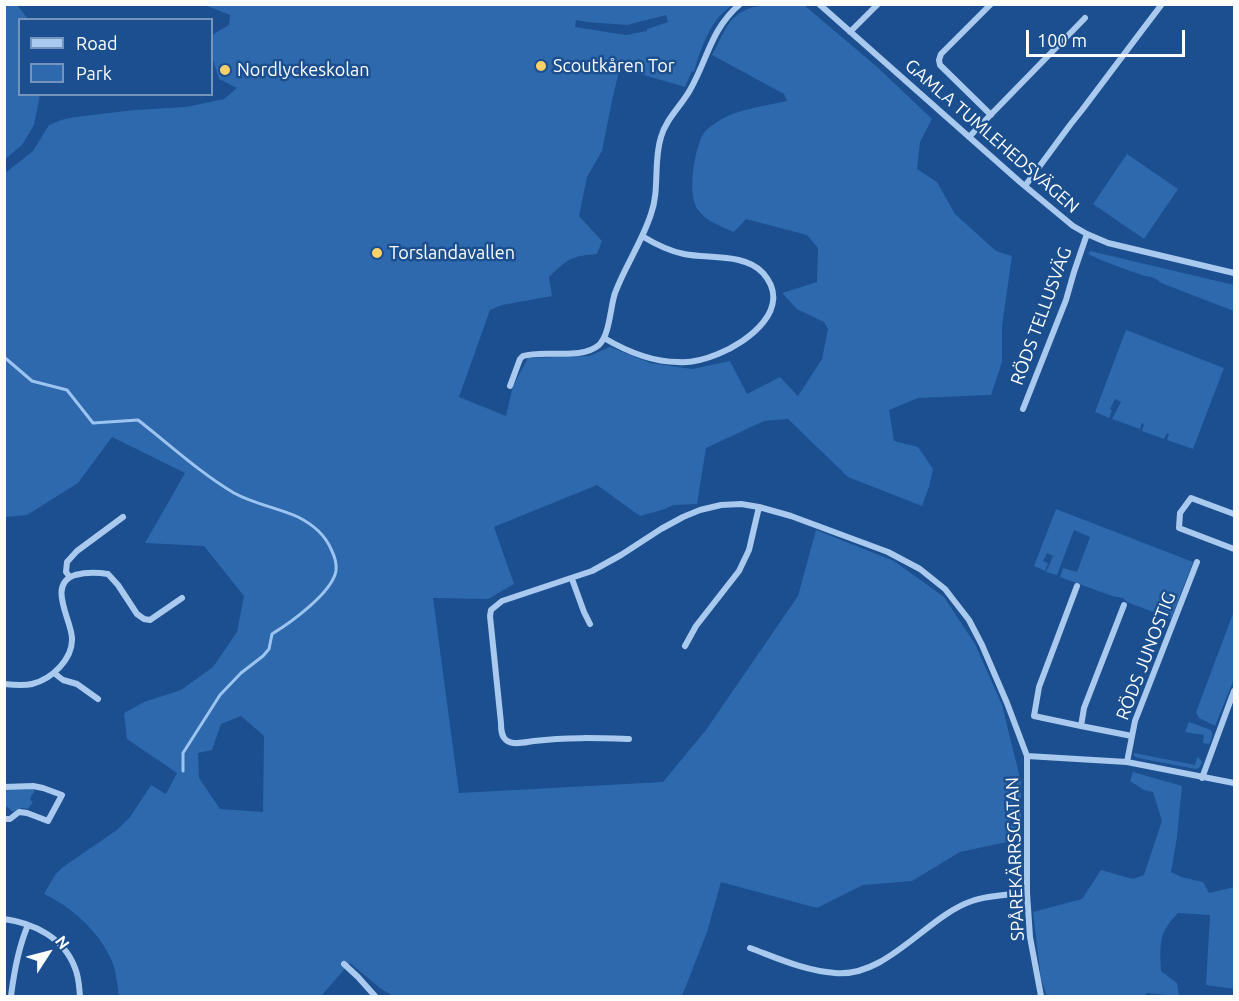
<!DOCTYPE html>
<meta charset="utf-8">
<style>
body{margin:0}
#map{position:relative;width:1239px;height:1001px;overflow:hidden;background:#1b4f8f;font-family:Ubuntu,sans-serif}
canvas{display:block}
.frame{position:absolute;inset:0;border:6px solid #fff;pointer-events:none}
.legend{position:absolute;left:18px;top:18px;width:195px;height:78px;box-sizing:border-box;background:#1b4f8f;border:2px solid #7695bc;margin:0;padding:8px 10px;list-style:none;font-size:18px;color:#fff}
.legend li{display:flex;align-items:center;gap:12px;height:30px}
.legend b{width:30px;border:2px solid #7695bc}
.north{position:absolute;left:18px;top:923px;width:60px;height:60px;-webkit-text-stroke:4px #1b4f8f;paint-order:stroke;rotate:54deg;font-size:16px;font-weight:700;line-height:24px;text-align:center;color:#fff}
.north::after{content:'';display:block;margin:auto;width:21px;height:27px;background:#fff;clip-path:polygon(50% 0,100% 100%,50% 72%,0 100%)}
.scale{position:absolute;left:1026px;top:30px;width:159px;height:27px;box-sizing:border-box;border:3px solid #fff;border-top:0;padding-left:8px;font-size:18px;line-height:21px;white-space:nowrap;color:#fff;-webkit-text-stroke:4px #1b4f8f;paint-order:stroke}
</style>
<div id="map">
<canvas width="1239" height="1001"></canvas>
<div class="frame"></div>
<ul class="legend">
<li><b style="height:8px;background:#a9c9ee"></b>Road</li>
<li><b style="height:16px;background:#2e69ad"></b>Park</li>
</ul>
<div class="north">N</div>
<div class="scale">100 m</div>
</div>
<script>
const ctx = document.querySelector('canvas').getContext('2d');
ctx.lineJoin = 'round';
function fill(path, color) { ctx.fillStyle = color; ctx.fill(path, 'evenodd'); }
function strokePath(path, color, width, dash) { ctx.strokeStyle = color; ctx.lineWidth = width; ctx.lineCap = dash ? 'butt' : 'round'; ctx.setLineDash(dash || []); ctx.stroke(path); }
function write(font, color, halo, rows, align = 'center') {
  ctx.font = font + ' Ubuntu,sans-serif'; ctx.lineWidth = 5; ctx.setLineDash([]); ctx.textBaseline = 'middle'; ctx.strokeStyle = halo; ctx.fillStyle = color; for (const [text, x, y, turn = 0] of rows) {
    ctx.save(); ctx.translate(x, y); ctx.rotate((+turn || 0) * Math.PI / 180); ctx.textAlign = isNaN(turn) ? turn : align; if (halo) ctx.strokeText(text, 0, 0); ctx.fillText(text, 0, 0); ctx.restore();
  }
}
const green = new Path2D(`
 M5,4L17,5L28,19L20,20V94L40,95L34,125L22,145L5,159Z
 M205,5H732C727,9 722,13 718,18C706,33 699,54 694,72L692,71L685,87L620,68L613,96L602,151L587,177L579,216L602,241L597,254C571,256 568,259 549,277L552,296L502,305L490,310L459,397L506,416L513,386L528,358L589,356L610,347L650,363L692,369L730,361L747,394L780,377L798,396L822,359L828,329L824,322L797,309L782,293L817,282L818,248L807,235L746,219L734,232C721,226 707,222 698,210C687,195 694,155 701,138C703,133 708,128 713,125C733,109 762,107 787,101L784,94L712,55C718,45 723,31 730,22C748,0 778,5 804,5L876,66L932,119L920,142L917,169L937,182L955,214L996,251L1012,256L1002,326V362L991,395L918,398L889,410L894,441L918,447L933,469L929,487L922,506L848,477L788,419L764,421L706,448L697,504L673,505L665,509L640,516L597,485L494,527L514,584L488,599L433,598L459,793L663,782L706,730L798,596L816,530L894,561L944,597L975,644L1002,705L1021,782V839L960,852L912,881L863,885L817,908L721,882L707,932L682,996H393L380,988L350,963L321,996H119C117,983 116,967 109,955C96,929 71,907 44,894L55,875L63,867L117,830L130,817L151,785L166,794L177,773L127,739L124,713L144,702L181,690L213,667L237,632L244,596L204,546L145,543L185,473L112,437L78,483L27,515L5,517V173L33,151L49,125L61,120L75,117L135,110L186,107L224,99L237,88L219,79L212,56V35L229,25L230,15ZM666,15L668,22L647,29V31L626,35L575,27L576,20L587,22L627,25ZM241,716L264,736L263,812L220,809L199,778L198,753L212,750L221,724Z
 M1127,154L1178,189L1144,239L1093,204Z
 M1090,251L1234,285V311L1161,283C1153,275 1149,278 1139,274C1122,268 1104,262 1088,254Z
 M1126,330L1224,368L1193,449L1167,440L1169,434L1167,433L1164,439L1142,431L1144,424L1142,423L1140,429L1112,419L1121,402L1115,399L1110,409L1112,410L1109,418L1095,412Z
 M1056,509L1193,562L1171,619L1162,616L1165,609H1167L1170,601L1165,599L1161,607L1163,608L1161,615L1127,602L1123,598L1112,596L1060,577L1063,568L1077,572L1090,537L1074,530L1057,575L1046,572L1053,556L1047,553L1043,561L1048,563L1045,571L1034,566Z
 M1234,611V679L1215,726L1199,718L1196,712Z
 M1189,722L1211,730C1214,735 1211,740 1209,744L1203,743L1204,735L1185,732Z
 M1134,753L1195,765L1197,757L1201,760L1202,763L1199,768L1196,769L1138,758L1134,756Z
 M1133,772L1182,786L1177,837L1171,872L1181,877L1203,882L1209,893L1234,887V989L1206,985L1210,915L1178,913C1158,933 1160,944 1161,971L1177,983L1179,996L1147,993L1144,996H1047L1041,979L1033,912L1082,899L1101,870L1133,879L1144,875L1162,821L1153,792L1144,790L1130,781Z
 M34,788V793L32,794L30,800L33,802L28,809L22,808L13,812L5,805L4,789Z`);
const stream = new Path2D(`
 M4,357L32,381L67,390L93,423L138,420C169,444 200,473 234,493C254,504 278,508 298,517C312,524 325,535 331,549C334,555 337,564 336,571C332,593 290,623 272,634L269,649L263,656L241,673L220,695L183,753V771`);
const minor = new Path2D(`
 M819,4L1020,182L1073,226L1087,234L1108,243L1234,273
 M850,32L878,4
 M991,115L940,65L939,60L941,54L991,4
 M969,137L1085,18
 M1025,186L1070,125L1082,110L1134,41L1162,4
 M604,338C626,351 652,362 678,362C691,363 706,359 718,354C748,342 794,308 763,273C745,253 708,259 684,254C669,251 655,244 642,236
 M510,386L520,359L523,356C545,349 580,361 599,345C610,334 610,308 615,293C625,266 642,242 651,214C660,189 653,162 661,137C666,119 681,106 690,90C708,59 710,30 740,4
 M1023,409L1066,300L1074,272L1087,234
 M1234,514L1191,498L1180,513L1179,528L1234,549
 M70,577L66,572L67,562L77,551L123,517
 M572,579L584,612L590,624
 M1077,586L1039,687L1034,716L1081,726
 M1124,605L1084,708L1081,726L1132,736
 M685,646L696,626L739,571L749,550L759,507
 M54,673L63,680L77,684L98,699
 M4,684C13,685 24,686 32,684C52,679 73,659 72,638C71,619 47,584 75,575C86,572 96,572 108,574L118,585L137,614L144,619L150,620L182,598
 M629,739C597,738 566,737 534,741C526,742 513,746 506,740C501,736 501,729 501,723L490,616L491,610L502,601L592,571L621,555L661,529L683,517L700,510L721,505L741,504L759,507L791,516L888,552L920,569L945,589L969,620L982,645L1007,703L1027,756L1127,762L1234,783
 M1027,756V893L1030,937L1041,996
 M1127,762L1135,721L1197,562
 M1202,778L1234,691
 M4,787L33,786L43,788L62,795L48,821L27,813L19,812L10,819H4
 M4,919C34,923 64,938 75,968C79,977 79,987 80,996
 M750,948C777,958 805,971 835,973C887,978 927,916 972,901C989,895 1009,895 1027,893
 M344,964L358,977L375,996
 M11,996C14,972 18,948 28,925`);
const markers = [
 [541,66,6,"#ffd166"],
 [225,70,6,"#ffd166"],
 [377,253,6,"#ffd166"]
];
const poiNames = [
 ["Scoutkåren Tor",553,66],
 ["Nordlyckeskolan",237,70],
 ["Torslandavallen",389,253]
];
const streetNames = [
 ["GAMLA TUMLEHEDSVÄGEN",992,136,41],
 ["RÖDS TELLUSVÄG",1041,316,-70],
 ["RÖDS JUNOSTIG",1146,656,-69],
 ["SPÅREKÄRRSGATAN",1015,859,-92]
];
fill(green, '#2e69ad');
strokePath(stream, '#9cc4f0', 3);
strokePath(minor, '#a9c9ee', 6);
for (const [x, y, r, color] of markers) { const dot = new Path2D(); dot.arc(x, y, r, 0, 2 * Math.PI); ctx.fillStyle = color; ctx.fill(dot); strokePath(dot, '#1b4f8f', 2); }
write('18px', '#fff', '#1b4f8f', poiNames, 'left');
write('18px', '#fff', '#1b4f8f', streetNames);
</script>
